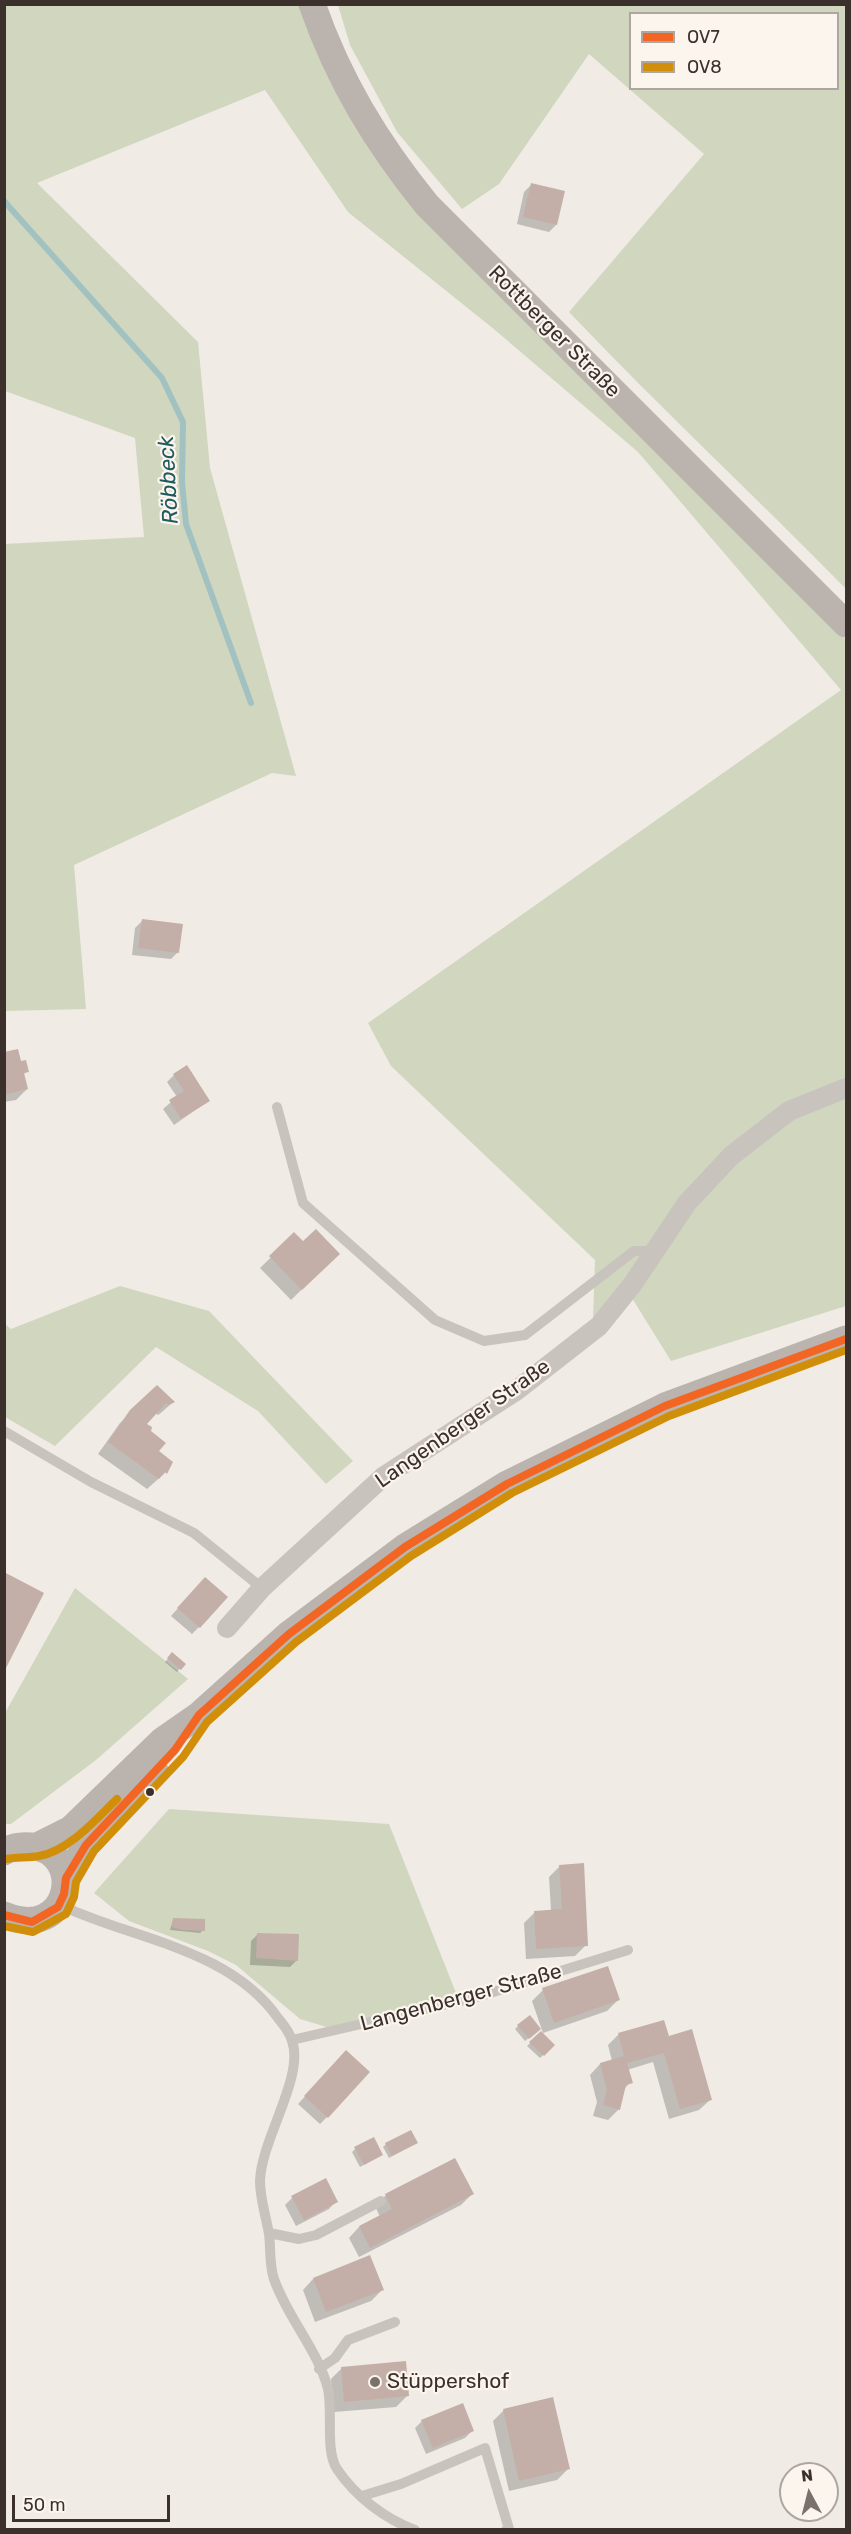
<!DOCTYPE html>
<meta charset="utf-8">
<style>
body{margin:0}
#map{position:relative;width:851px;height:2534px;overflow:hidden;background:#f0ebe5;font-family:Rubik,sans-serif}
canvas{display:block}
.frame{position:absolute;inset:0;border:6px solid #3b302b;pointer-events:none}
.legend{position:absolute;left:629px;top:12px;width:210px;height:78px;box-sizing:border-box;background:#fbf5ee;border:2px solid #aea6a0;margin:0;padding:8px 10px;list-style:none;font-size:18px;color:#3b302b}
.legend li{display:flex;align-items:center;gap:12px;height:30px}
.legend b{width:30px;border:2px solid #aea6a0}
.north{position:absolute;left:779px;top:2462px;width:60px;height:60px;box-sizing:border-box;background:#fbf5ee;border:2px solid #aea6a0;border-radius:50%;rotate:353deg;font-size:16px;font-weight:700;line-height:24px;text-align:center;color:#3b302b}
.north::after{content:'';display:block;margin:auto;width:21px;height:27px;background:#7a716c;clip-path:polygon(50% 0,100% 100%,50% 72%,0 100%)}
.scale{position:absolute;left:12px;top:2495px;width:158px;height:27px;box-sizing:border-box;border:3px solid #3b302b;border-top:0;padding-left:8px;font-size:18px;line-height:21px;white-space:nowrap;color:#3b302b;-webkit-text-stroke:4px #fbf5ee;paint-order:stroke}
</style>
<div id="map">
<canvas width="851" height="2534"></canvas>
<div class="frame"></div>
<ul class="legend">
<li><b style="height:8px;background:#f26522"></b>OV7</li>
<li><b style="height:8px;background:#d18e09"></b>OV8</li>
</ul>
<div class="north">N</div>
<div class="scale">50 m</div>
</div>
<script>
const ctx = document.querySelector('canvas').getContext('2d');
ctx.lineJoin = 'round';
function fill(path, color) { ctx.fillStyle = color; ctx.fill(path, 'evenodd'); }
function strokePath(path, color, width, dash) { ctx.strokeStyle = color; ctx.lineWidth = width; ctx.lineCap = dash ? 'butt' : 'round'; ctx.setLineDash(dash || []); ctx.stroke(path); }
function write(font, color, halo, rows, align = 'center') {
  ctx.font = font + ' Rubik,sans-serif'; ctx.lineWidth = 4.5; ctx.setLineDash([]); ctx.textBaseline = 'middle'; ctx.strokeStyle = halo; ctx.fillStyle = color; for (const [text, x, y, turn = 0] of rows) {
    ctx.save(); ctx.translate(x, y); ctx.rotate((+turn || 0) * Math.PI / 180); ctx.textAlign = isNaN(turn) ? turn : align; if (halo) ctx.strokeText(text, 0, 0); ctx.fillText(text, 0, 0); ctx.restore();
  }
}
const green = new Path2D(`
 M5,5H299L345,107L662,455L846,640V1306L671,1361L622,1282L593,1320L595,1260L391,1066L368,1023L841,690L638,452L495,330L348,212L265,90L37,183L198,342L210,468L296,776L272,773L74,865L86,1009L5,1011L4,544L144,537L135,438L5,391Z
 M338,5H846V589C755,496 659,407 569,312L704,154L589,54L499,184L462,209L397,132L350,45ZM630,14H838V88H630Z
 M120,1286L209,1311L353,1461L326,1484L258,1411L156,1347L55,1446L5,1417V1324L11,1329Z
 M75,1588L188,1679L96,1760L11,1824H5V1713Z
 M169,1809L389,1824L458,1998L330,2028L300,2019L236,1965L208,1951L129,1921L94,1893Z`);
const shadow = new Path2D(`
 M531,185L556,225L549,232L517,224L524,192Z
 M142,921L178,952L171,959L132,955L135,928Z
 M4,1054L20,1063L27,1071L23,1075L27,1089L16,1100L4,1102Z
 M174,1075L208,1101L174,1125L163,1109L177,1097L167,1082Z
 M294,1235L303,1243L338,1254L291,1300L260,1268Z
 M157,1387L173,1402L162,1412L158,1415L155,1413L145,1424L157,1451L171,1462L165,1473L147,1489L98,1454L120,1423Z
 M198,1586L199,1627L192,1634L171,1616Z
 M172,1654L184,1664L177,1672L165,1662Z
 M560,1866L586,1945L575,1956L526,1959L524,1923L535,1912L551,1911L549,1877Z
 M173,1920L203,1930L200,1933L170,1930Z
 M258,1934L297,1960L290,1967L250,1965L251,1941Z
 M543,1990L618,2000L607,2011L543,2033L532,2001Z
 M518,2026L536,2032L525,2041L515,2029Z
 M541,2033L553,2045L540,2058L527,2046Z
 M618,2035L668,2038L710,2100L699,2110L669,2119L653,2062L627,2070L631,2082L623,2090L619,2109L608,2120L593,2116L597,2102L590,2075L600,2064L612,2061L608,2045Z
 M339,2059L327,2117L320,2124L298,2104Z
 M416,2143L389,2158L383,2147L386,2144Z
 M355,2149L378,2157L360,2167L352,2152Z
 M325,2180L336,2201L329,2209L296,2226L285,2205L292,2198Z
 M472,2194L461,2205L359,2257L349,2238L359,2227L380,2217L375,2206L386,2195Z
 M313,2279L382,2290L371,2301L315,2322L303,2290Z
 M342,2368L407,2396L396,2407L334,2412L331,2379Z
 M504,2410L568,2469L557,2480L509,2491L493,2421Z
 M422,2421L472,2431L465,2438L426,2454L415,2428Z`);
const stream = new Path2D(`
 M4,201L162,378L183,422L182,482L186,524L251,703`);
const building = new Path2D(`
 M531,183L565,191L557,225L523,217Z
 M142,919L183,924L179,953L138,948Z
 M18,1049L21,1061L26,1060L29,1072L24,1073L28,1089L4,1095V1052Z
 M187,1065L210,1101L181,1119L169,1100L184,1091L173,1074Z
 M316,1229L340,1254L302,1290L269,1256L294,1232L303,1241Z
 M157,1385L175,1402L169,1405L166,1403L147,1424L152,1427L151,1431L166,1443L159,1451L173,1462L167,1474L165,1472L159,1479L108,1442L130,1410Z
 M4,1572L44,1593L4,1672Z
 M205,1577L228,1597L200,1628L177,1608Z
 M172,1652L186,1664L181,1670L167,1658Z
 M584,1863L588,1946L536,1949L534,1911L562,1909L559,1865Z
 M173,1918L205,1919V1931L182,1930L172,1927Z
 M257,1933L299,1934L298,1961L256,1958Z
 M608,1966L620,2000L554,2023L542,1988Z
 M530,2015L541,2029L529,2039L517,2025Z
 M664,2020L669,2036L692,2029L712,2100L680,2109L664,2053L627,2063L633,2083L626,2085L620,2110L603,2105L607,2090L600,2063L624,2056L618,2033Z
 M541,2031L555,2045L544,2056L529,2042Z
 M346,2050L370,2072L328,2118L304,2096Z
 M411,2130L418,2143L392,2156L385,2143Z
 M374,2137L383,2155L364,2165L354,2147Z
 M455,2158L474,2194L370,2248L359,2226L392,2209L385,2194Z
 M326,2178L338,2202L304,2220L291,2196Z
 M370,2255L384,2290L326,2312L313,2278Z
 M406,2361L409,2396L344,2402L341,2367Z
 M553,2397L570,2469L519,2481L503,2409Z
 M463,2403L474,2431L433,2448L421,2420Z`);
const lane = new Path2D(`
 M277,1107L303,1203L435,1320L484,1341L525,1335L634,1251H655
 M4,1431L91,1482L194,1533L262,1588
 M60,1905C131,1939 229,1948 278,2018C283,2024 290,2033 292,2041C305,2076 261,2140 260,2181C260,2199 266,2216 269,2234C271,2249 269,2265 274,2279C287,2317 318,2350 328,2389C333,2412 325,2451 337,2469C355,2496 385,2519 415,2530
 M292,2040L474,1998L628,1950
 M269,2233L299,2239L316,2235L381,2201
 M319,2369L335,2358L348,2340L395,2322
 M362,2496L401,2484L485,2448L509,2529L506,2530`);
const street = new Path2D(`
 M227,1628L262,1588L383,1477L517,1390L599,1326L632,1285L687,1203L731,1156L789,1111L846,1088`);
const secondary = new Path2D(`
 M312,4C339,81 376,142 427,205L846,624
 M37,1846L71,1829L163,1740L199,1715L289,1634L405,1547L507,1484L665,1406L846,1339
 M4,1852C12,1846 21,1845 31,1846C87,1852 71,1943 4,1915
 M66,1878L86,1845L155,1771`);
const bus1 = new Path2D(`
 M4,1915L32,1922L58,1907L64,1894L66,1878L86,1845L175,1750L199,1715L289,1634L405,1547L507,1484L665,1406L846,1339`);
const bus2 = new Path2D(`
 M6,1859C17,1857 28,1858 39,1856C69,1851 96,1819 117,1799
 M4,1926L33,1932L66,1914L74,1897L76,1882L94,1851L183,1757L207,1722L296,1642L411,1556L512,1493L669,1416L846,1350`);
const markers = [
 [150,1792,5,"#3b302b"],
 [375,2382,6,"#7a716c"]
];
const streetNames = [
 ["Rottberger Straße",554,332,45],
 ["Langenberger Straße",463,1424,-35],
 ["Langenberger Straße",461,1998,-15]
];
const poiNames = [
 ["Stüppershof",387,2382]
];
const waterNames = [
 ["Röbbeck",169,480,-93]
];
fill(green, '#d1d6bf');
fill(shadow, '#0003');
strokePath(stream, '#a1c2c1', 6);
fill(building, '#c3afa7');
strokePath(lane, '#c9c3be', 10);
strokePath(street, '#c9c3be', 20);
strokePath(secondary, '#bab3ae', 27);
strokePath(bus1, '#f26522', 8);
strokePath(bus2, '#d18e09', 8);
for (const [x, y, r, color] of markers) { const dot = new Path2D(); dot.arc(x, y, r, 0, 2 * Math.PI); ctx.fillStyle = color; ctx.fill(dot); strokePath(dot, '#fbf5ee', 2); }
write('21px', '#3b302b', '#fbf5ee', streetNames);
write('21px', '#3b302b', '#fbf5ee', poiNames, 'left');
write('italic 22px', '#1f5a5e', '#fbf5ee', waterNames);
</script>
